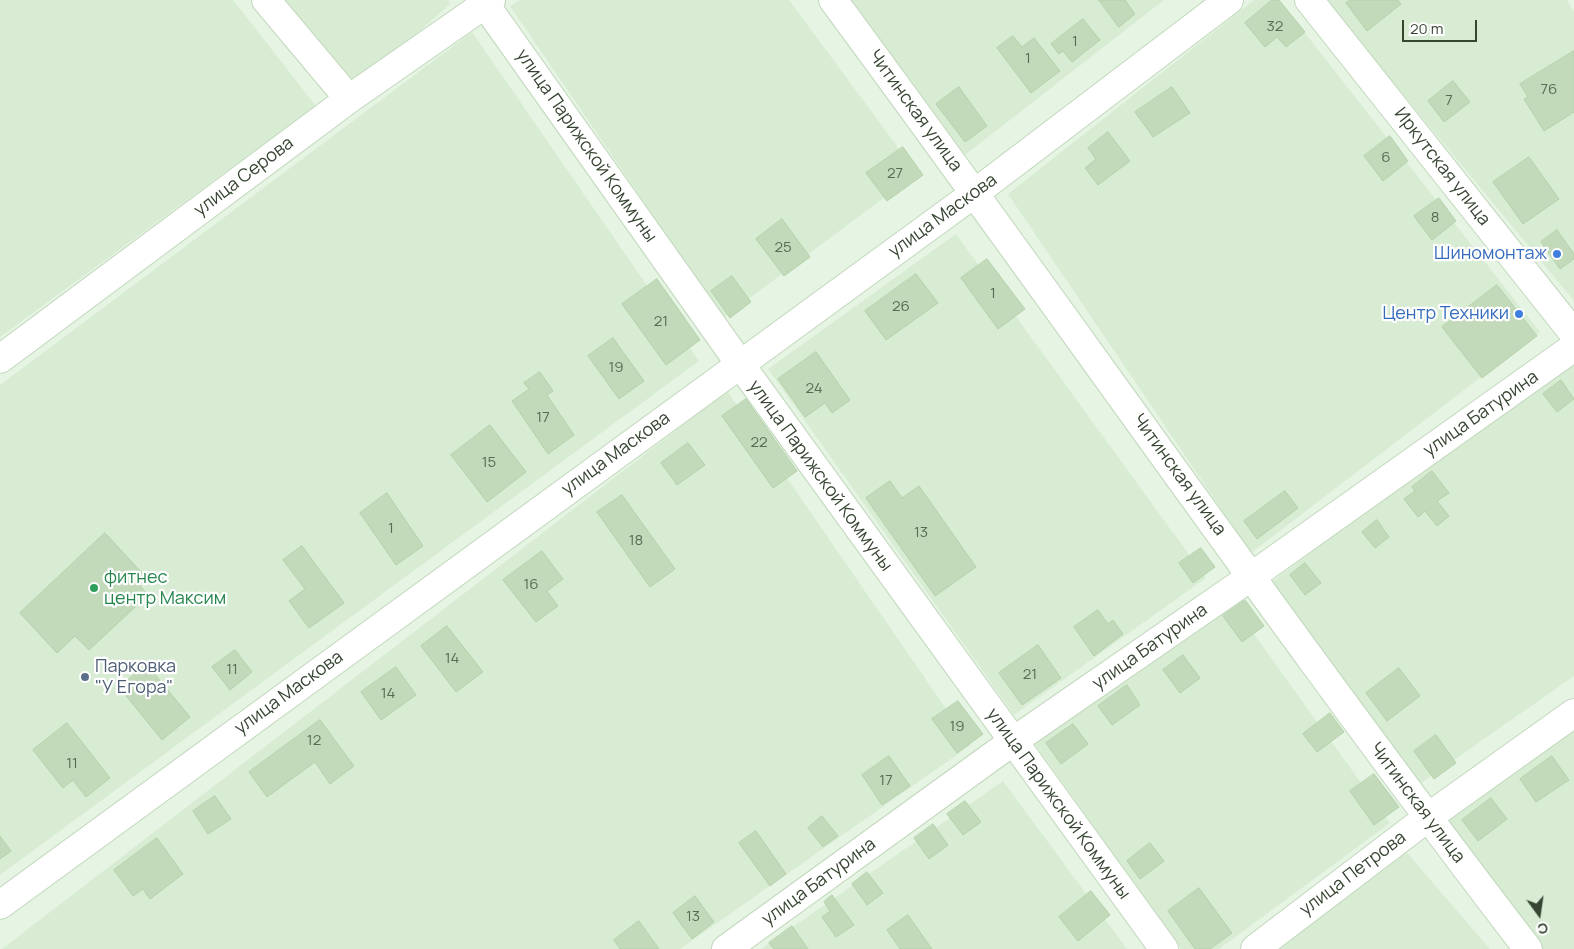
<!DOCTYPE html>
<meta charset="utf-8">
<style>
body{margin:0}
#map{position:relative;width:1574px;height:949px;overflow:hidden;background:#e6f4e3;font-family:Manrope,sans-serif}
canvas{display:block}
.north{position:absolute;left:1514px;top:889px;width:50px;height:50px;-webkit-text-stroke:4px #fff;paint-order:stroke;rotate:166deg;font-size:14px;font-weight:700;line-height:20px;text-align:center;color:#374633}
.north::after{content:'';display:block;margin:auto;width:18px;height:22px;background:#374633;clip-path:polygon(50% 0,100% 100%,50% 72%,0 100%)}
.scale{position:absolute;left:1402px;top:20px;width:75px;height:22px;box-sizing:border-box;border:2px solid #374633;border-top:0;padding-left:6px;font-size:15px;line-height:18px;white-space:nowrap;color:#374633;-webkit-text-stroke:4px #fff;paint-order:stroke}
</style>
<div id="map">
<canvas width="1574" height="949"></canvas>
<div class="north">С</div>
<div class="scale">20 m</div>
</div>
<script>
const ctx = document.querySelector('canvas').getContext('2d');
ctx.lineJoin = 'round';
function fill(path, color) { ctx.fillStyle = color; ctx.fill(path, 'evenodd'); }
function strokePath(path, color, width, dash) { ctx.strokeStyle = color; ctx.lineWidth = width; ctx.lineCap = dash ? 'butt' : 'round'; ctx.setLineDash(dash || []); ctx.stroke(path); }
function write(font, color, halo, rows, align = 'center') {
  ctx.font = font + ' Manrope,sans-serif'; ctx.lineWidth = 4.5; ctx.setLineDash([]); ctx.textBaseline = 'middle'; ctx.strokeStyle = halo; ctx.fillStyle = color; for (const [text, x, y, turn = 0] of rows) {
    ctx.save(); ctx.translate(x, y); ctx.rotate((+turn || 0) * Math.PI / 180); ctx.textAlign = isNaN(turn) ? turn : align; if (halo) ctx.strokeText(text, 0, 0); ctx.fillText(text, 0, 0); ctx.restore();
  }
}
const residential = new Path2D(`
 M0,0H233L316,106L0,337Z
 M279,0H448L450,4L354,90Z
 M520,0H789L917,173L723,318L510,6Z
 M851,0H1164L965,155Z
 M1254,0H1279L1540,332L1251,553L1008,194Z
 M1325,0H1567L1574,12V301Z
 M472,32L699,361L0,875V385Z
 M956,234L1206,578L1014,715L768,369Z
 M1570,356L1574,362V676L1411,790L1269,584Z
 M727,391L971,745L680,949H2Z
 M1233,605L1390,823L1219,949H1181L1032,740Z
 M1574,727V949H1539L1445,822Z
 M1003,781L1127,949H761Z
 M1403,848L1490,949H1272Z`);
const building = new Path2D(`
 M1099,0H1125L1135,14L1119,27Z
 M1272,0H1279L1305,32L1286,47L1277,37L1265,47L1245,23Z
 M1351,0H1398L1401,4L1367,31L1346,3Z
 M1083,19L1100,40L1072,62L1063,51L1059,54L1051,44Z
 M1013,36L1022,47L1034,38L1060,71L1031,93L997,48Z
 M1574,51V112L1544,131L1524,99L1528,97L1520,84Z
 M1453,81L1470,102L1444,122L1428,101Z
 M959,87L987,126L965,142L936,104Z
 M1172,87L1190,113L1153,137L1135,112Z
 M1108,132L1130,161L1098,185L1085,168L1096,159L1088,148Z
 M1390,136L1408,161L1383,181L1364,156Z
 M903,147L923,175L887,201L866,173Z
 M1529,157L1559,199L1523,224L1493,182Z
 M1439,198L1456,221L1432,240L1414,216Z
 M782,219L810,257L784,276L756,239Z
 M1557,230L1574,254V259L1560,269L1541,242Z
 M987,259L1025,309L998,329L961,278Z
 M916,274L938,303L886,340L865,311Z
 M732,276L751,302L730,318L711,291Z
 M657,279L700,340L666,365L622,304Z
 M1497,285L1537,336L1482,378L1442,327Z
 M613,338L644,381L619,399L588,356Z
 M816,352L850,400L832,413L825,403L805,417L778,379Z
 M540,372L553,391L547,395L574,435L548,454L512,401L529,389L524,383Z
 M1561,380L1574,399L1557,412L1543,394Z
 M746,399L797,471L773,488L722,416Z
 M490,425L526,472L487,502L451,455Z
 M688,443L705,465L677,485L661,463Z
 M1432,471L1449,493L1437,501L1449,516L1437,526L1425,511L1418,517L1404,499L1415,491L1412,487Z
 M890,481L902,498L919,486L976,567L935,596L866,498Z
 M1285,491L1298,508L1257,539L1244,521Z
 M387,493L423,546L396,565L360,513Z
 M622,495L675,569L650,587L597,512Z
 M1377,520L1389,537L1375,548L1362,532Z
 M105,533L143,574L136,581L148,595L89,650L75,636L57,653L20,613Z
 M302,546L344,603L309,628L289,601L305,589L283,560Z
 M1201,548L1215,567L1193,583L1179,563Z
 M542,551L563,579L547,591L558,606L536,622L503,580Z
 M1305,563L1321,583L1305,595L1290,575Z
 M1245,600L1264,626L1242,642L1223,616Z
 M1098,610L1108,624L1113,620L1123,634L1094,656L1074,627Z
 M447,626L483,672L456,692L421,646Z
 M1038,645L1061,678L1022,705L999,673Z
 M235,650L252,672L230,690L212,667Z
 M1183,655L1200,678L1180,693L1163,670Z
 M147,665L190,717L162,740L119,687Z
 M396,667L416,695L381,720L361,692Z
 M1399,668L1420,696L1387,721L1366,693Z
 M1127,685L1140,705L1112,725L1098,706Z
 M958,701L983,734L957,753L932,719Z
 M1330,713L1344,732L1317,752L1303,734Z
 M320,720L354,766L330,784L315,762L267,797L249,772Z
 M67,723L110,778L86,797L73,780L63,788L33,750Z
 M1073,724L1088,744L1061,764L1046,743Z
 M1436,735L1456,763L1434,779L1414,751Z
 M889,756L910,786L882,805L862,775Z
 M1552,756L1569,780L1536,802L1520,779Z
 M1374,774L1399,807L1374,825L1350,791Z
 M215,796L231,819L208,834L193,811Z
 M1491,798L1507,819L1478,841L1462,820Z
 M965,801L981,822L963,835L947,814Z
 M822,816L838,836L823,847L808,828Z
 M933,824L948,845L929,859L914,838Z
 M756,831L786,874L770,886L739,843Z
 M0,836L11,851L0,859Z
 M157,838L183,874L150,899L143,889L133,896L114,870Z
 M1150,843L1164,861L1140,879L1127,861Z
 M867,872L883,893L867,905L852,884Z
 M1199,888L1232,933L1210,949H1195L1168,911Z
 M1091,891L1110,915L1078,941L1059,917Z
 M832,895L854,925L836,937L822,917L830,911L824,902Z
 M695,896L714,922L692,939L673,913Z
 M908,915L932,949H900L887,930Z
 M639,921L659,949H620L614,940Z
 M792,926L808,949H774L769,943Z`);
const minor = new Path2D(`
 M266,0L349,99
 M482,0L740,364L1164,949
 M833,0C1066,315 1289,638 1528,949
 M1309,0L1574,334
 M0,359L349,99L491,0
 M0,905L975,193L1229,0
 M726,949L1012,742L1252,576L1574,347
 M1255,949L1427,818L1574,713`);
const markers = [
 [1557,254,5,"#3f7fe0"],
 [1519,314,5,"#3f7fe0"],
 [94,588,5,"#2e9e5b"],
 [85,677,5,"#5c6f8a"]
];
const numberNames = [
 ["32",1275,27],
 ["1",1075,42],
 ["1",1028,59],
 ["76",1549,90],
 ["7",1449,101],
 ["6",1386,158],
 ["27",895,174],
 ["8",1435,218],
 ["25",783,248],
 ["1",993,294],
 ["26",901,307],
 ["21",661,322],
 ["19",616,368],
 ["24",814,389],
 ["17",543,418],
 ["22",759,443],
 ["15",489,463],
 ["1",391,529],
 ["13",921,533],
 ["18",636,541],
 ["16",531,585],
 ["14",452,659],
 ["11",232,670],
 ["21",1030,675],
 ["14",388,694],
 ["19",957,727],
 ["12",314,741],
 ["11",72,764],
 ["17",886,781],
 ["13",693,917]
];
const streetNames = [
 ["Читинская улица",915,111,54],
 ["улица Парижской Коммуны",586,146,55],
 ["Иркутская улица",1442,167,52],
 ["улица Серова",244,177,-37],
 ["улица Маскова",943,216,-36],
 ["улица Батурина",1481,414,-35],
 ["улица Маскова",616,454,-36],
 ["Читинская улица",1179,475,54],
 ["улица Парижской Коммуны",820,476,54],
 ["улица Батурина",1150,647,-35],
 ["улица Маскова",289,693,-36],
 ["Читинская улица",1417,803,53],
 ["улица Парижской Коммуны",1058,804,54],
 ["улица Петрова",1353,874,-37],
 ["улица Батурина",819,882,-36]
];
const shopNames = [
 ["Шиномонтаж",1547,254],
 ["Центр Техники",1509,314]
];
const leisureNames = [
 ["фитнес",104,578],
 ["центр Максим",104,599]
];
const serviceNames = [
 ["Парковка",95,667],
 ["\"У Егора\"",95,688]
];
fill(residential, '#d8ecd4');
fill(building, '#c2d9ba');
strokePath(building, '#b4d2aa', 1);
strokePath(minor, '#c1d8bc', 30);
strokePath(minor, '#fff', 28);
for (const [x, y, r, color] of markers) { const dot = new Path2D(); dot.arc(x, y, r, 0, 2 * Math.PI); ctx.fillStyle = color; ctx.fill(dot); strokePath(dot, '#fff', 2); }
write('15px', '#5a6b55', null, numberNames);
write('18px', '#374633', '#fff', streetNames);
write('18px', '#366cbe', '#fff', shopNames, 'right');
write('18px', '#27864d', '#fff', leisureNames, 'left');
write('18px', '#4e5e75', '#fff', serviceNames, 'left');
</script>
